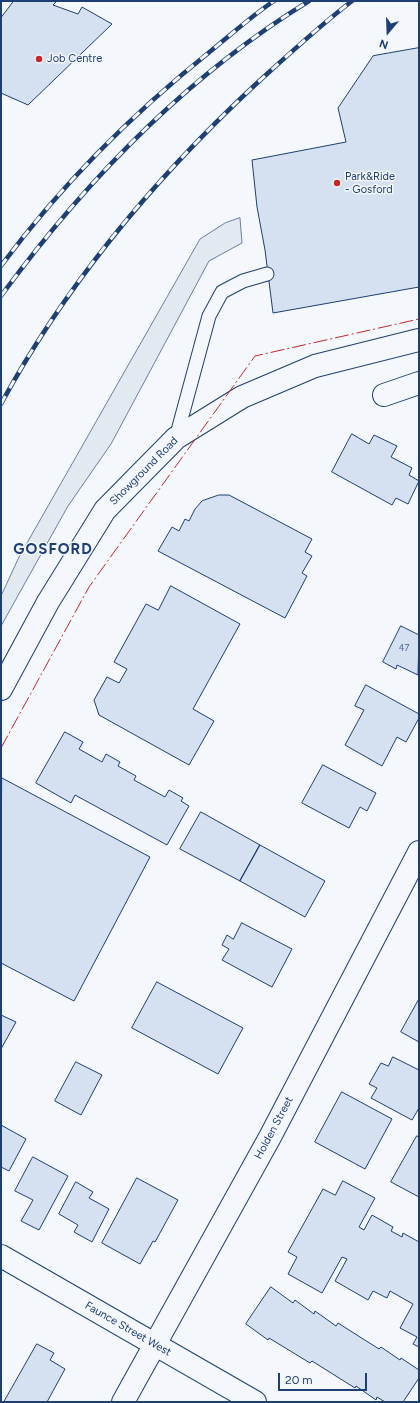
<!DOCTYPE html>
<style>
body{margin:0}
#map{position:relative;width:420px;height:1403px;overflow:hidden;background:#f4f7fb;font-family:Figtree,sans-serif}
canvas{display:block}
.frame{position:absolute;inset:0;border:2px solid #1d3f73;pointer-events:none}
.north{position:absolute;left:368px;top:12px;width:40px;height:40px;-webkit-text-stroke:3px #f4f7fb;paint-order:stroke;rotate:199deg;font-size:11px;font-weight:700;line-height:16px;text-align:center;color:#1d3f73}
.north::after{content:'';display:block;margin:auto;width:14px;height:18px;background:#1d3f73;clip-path:polygon(50% 0,100% 100%,50% 72%,0 100%)}
.scale{position:absolute;left:278px;top:1373px;width:89px;height:18px;box-sizing:border-box;border:2px solid #1d3f73;border-top:0;padding-left:5px;font-size:12px;line-height:14px;white-space:nowrap;color:#1d3f73;-webkit-text-stroke:3px #f4f7fb;paint-order:stroke}
</style>
<div id="map">
<canvas width="420" height="1403"></canvas>
<div class="frame"></div>
<div class="north">N</div>
<div class="scale">20 m</div>
</div>
<script>
const ctx = document.querySelector('canvas').getContext('2d');
ctx.lineJoin = 'round';
function fill(path, color) { ctx.fillStyle = color; ctx.fill(path, 'evenodd'); }
function strokePath(path, color, width, dash) { ctx.strokeStyle = color; ctx.lineWidth = width; ctx.lineCap = dash ? 'butt' : 'round'; ctx.setLineDash(dash || []); ctx.stroke(path); }
function write(font, color, halo, rows, align = 'center') {
  ctx.font = font + ' Figtree,sans-serif'; ctx.lineWidth = 3; ctx.setLineDash([]); ctx.textBaseline = 'middle'; ctx.strokeStyle = halo; ctx.fillStyle = color; for (const [text, x, y, turn = 0] of rows) {
    ctx.save(); ctx.translate(x, y); ctx.rotate((+turn || 0) * Math.PI / 180); ctx.textAlign = isNaN(turn) ? turn : align; if (halo) ctx.strokeText(text, 0, 0); ctx.fillText(text, 0, 0); ctx.restore();
  }
}
const green = new Path2D(`
 M240,218L242,243L209,261L111,444L68,506L1,626V596L19,557L200,239L225,223Z`);
const building = new Path2D(`
 M14,1H57L53,5L78,14L82,7L112,24L28,105L1,93V18Z
 M419,48V287L273,313L265,250L257,207L252,160L346,142L338,108L373,56Z
 M352,434L369,444L374,435L397,446L391,457L412,468L409,475L419,481L408,504L396,498L392,505L332,472Z
 M219,495H229L312,539L305,552L312,556L302,573L307,576L285,618L158,551L172,527L179,531L185,519L189,521L195,509L202,501Z
 M171,586L240,624L193,709L214,721L189,765L99,715L94,700L107,677L119,683L127,669L114,662L146,604L158,610Z
 M401,626L419,635L418,675L397,665L396,669L383,662Z
 M366,685L419,714V718L406,742L397,737L382,766L345,745L364,710L355,706Z
 M65,732L83,742L79,749L102,762L106,754L120,762L118,766L136,776L134,780L165,797L169,790L183,798L181,801L189,806L167,845L75,795L71,803L36,783Z
 M323,765L376,793L367,811L360,807L349,828L302,803Z
 M2,778L150,857L74,1001L1,963Z
 M201,812L260,845L240,881L180,849Z
 M260,845L325,881L305,917L240,881Z
 M242,923L292,949L272,987L222,960L229,949L222,945L227,935L233,939Z
 M157,982L243,1028L218,1074L132,1028Z
 M419,999V1042L401,1032Z
 M1,1015L16,1022L1,1049Z
 M393,1057L419,1070V1108L412,1120L371,1098L377,1088L369,1084L381,1063L388,1066Z
 M76,1062L102,1075L81,1115L55,1101Z
 M342,1092L392,1119L365,1169L315,1142Z
 M1,1125L26,1139L9,1171L1,1167Z
 M417,1136L419,1137V1197L391,1182Z
 M33,1157L68,1176L39,1230L21,1221L33,1200L15,1191Z
 M137,1178L178,1200L155,1242L153,1241L140,1264L102,1243Z
 M343,1181L375,1198L359,1227L364,1230L372,1215L393,1227L391,1231L402,1237L403,1233L419,1242V1347L413,1344L417,1337L400,1328L413,1304L390,1291L387,1298L373,1291L368,1300L335,1281L347,1259L342,1257L322,1293L288,1274L297,1257L288,1252L323,1189L335,1195Z
 M76,1182L93,1192L89,1198L109,1209L92,1242L74,1232L78,1225L59,1214Z
 M271,1287L293,1303L295,1300L314,1314L315,1311L336,1326L338,1323L379,1349L381,1347L400,1360L401,1358L419,1370V1378L403,1402H385L377,1397L376,1400L356,1386L355,1388L312,1361L310,1363L269,1338L268,1340L246,1324Z
 M37,1344L54,1353L50,1360L65,1369L47,1402H4Z`);
const lane = new Path2D(`
 M176,438L209,316L222,292L243,281L267,274`);
const street = new Path2D(`
 M384,395L419,383
 M1,1256L255,1402
 M123,1402L270,1137L419,852`);
const secondary = new Path2D(`
 M1,689L48,602L105,510L176,438L242,397L315,366L419,340`);
const rail = new Path2D(`
 M1,266C61,185 133,113 212,50C233,33 253,15 274,1
 M1,296C86,180 187,76 309,1
 M1,404C67,282 155,178 256,84C288,55 318,27 352,1`);
const power = new Path2D(`
 M1,748L89,587L255,356L419,319`);
const markers = [
 [39,59,4,"#c62828"],
 [337,183,4,"#c62828"]
];
const numberNames = [
 ["47",404,648]
];
const poiNames = [
 ["Job Centre",47,59],
 ["Park&Ride",345,177],
 ["- Gosford",345,190]
];
const streetNames = [
 ["Showground Road",144,471,-45],
 ["Holden Street",274,1128,-62],
 ["Faunce Street West",128,1329,30]
];
const districtNames = [
 ["GOSFORD",53,550]
];
fill(green, '#e3e9f0');
strokePath(green, '#687fa3', 1);
fill(building, '#d5e0f0');
strokePath(building, '#1d3f73', 1);
strokePath(lane, '#1d3f73', 15);
strokePath(street, '#1d3f73', 24);
strokePath(secondary, '#1d3f73', 24);
strokePath(lane, '#f4f7fb', 13);
strokePath(street, '#f4f7fb', 22);
strokePath(secondary, '#f4f7fb', 22);
strokePath(rail, '#1d3f73', 4.5);
strokePath(rail, '#f4f7fb', 3, [9]);
strokePath(power, '#c62828', 1, [14, 3, 2, 3]);
for (const [x, y, r, color] of markers) { const dot = new Path2D(); dot.arc(x, y, r, 0, 2 * Math.PI); ctx.fillStyle = color; ctx.fill(dot); strokePath(dot, '#f4f7fb', 1.5); }
write('9px', '#4b6792', null, numberNames);
write('11px', '#1d3f73', '#f4f7fb', poiNames, 'left');
write('11px', '#1d3f73', '#f4f7fb', streetNames);
ctx.letterSpacing = '1px';
write('bold 15px', '#1d3f73', '#f4f7fb', districtNames);
ctx.letterSpacing = '0px';
</script>
